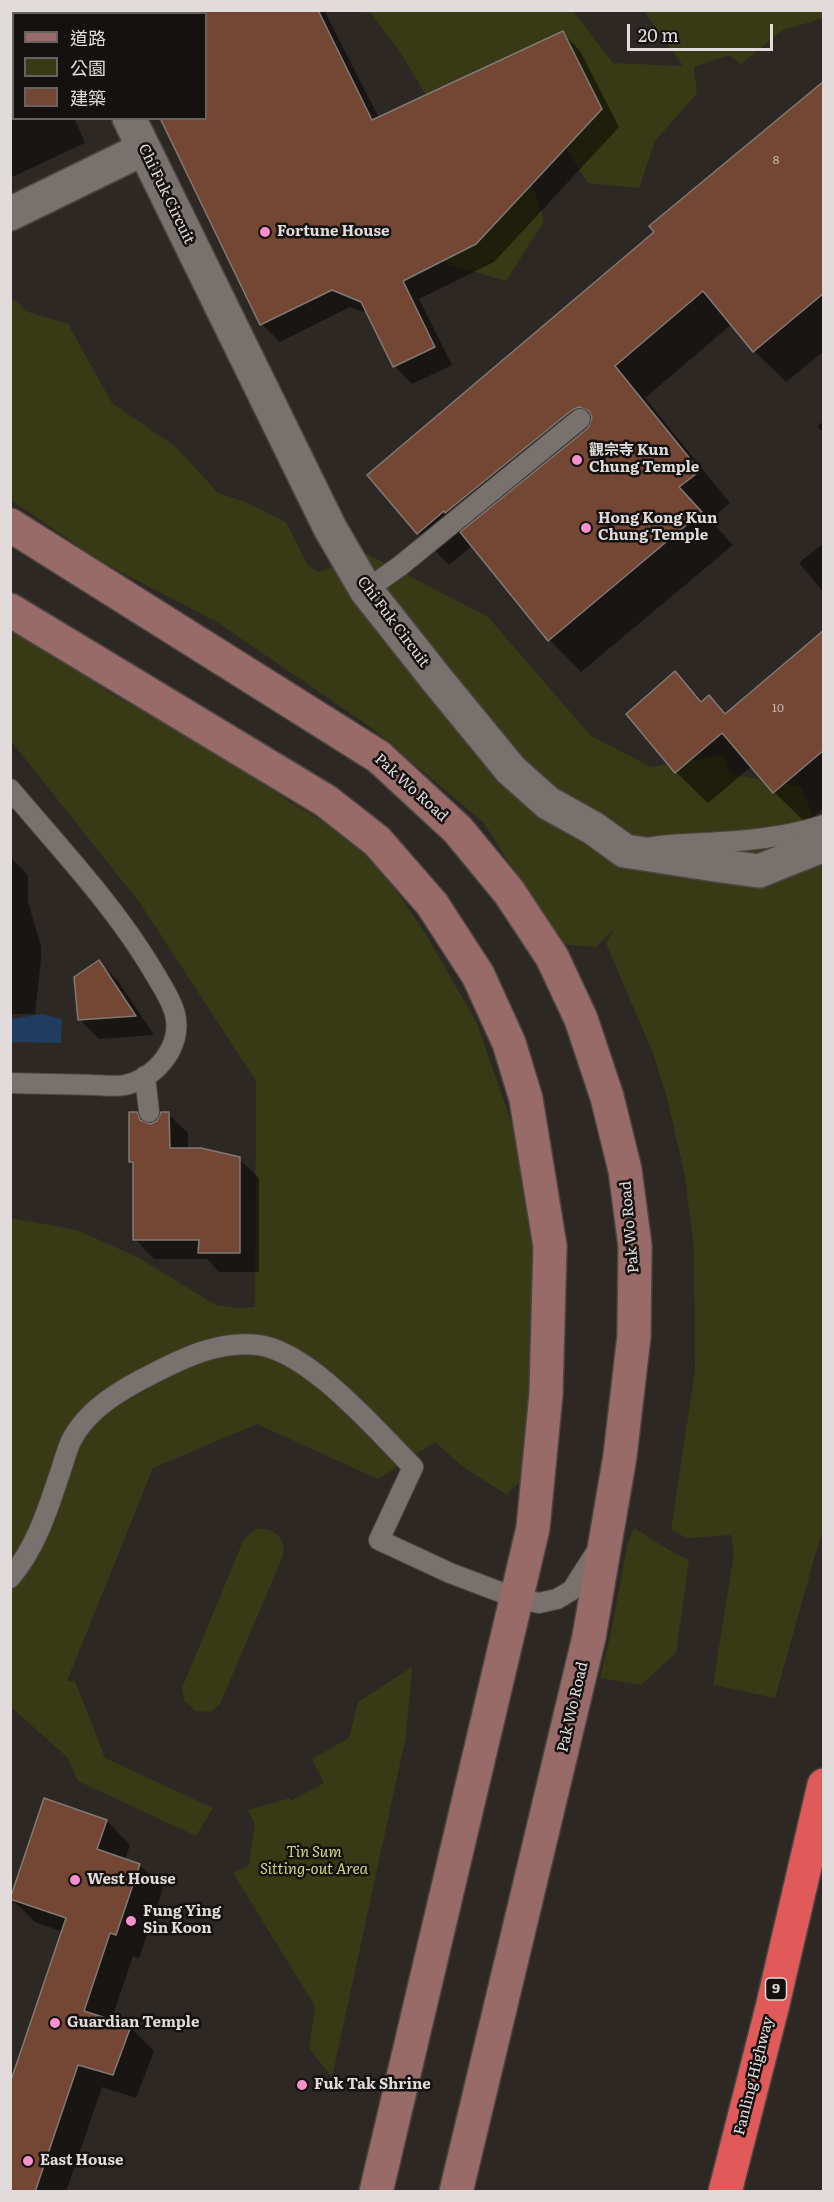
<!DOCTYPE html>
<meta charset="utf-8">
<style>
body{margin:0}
#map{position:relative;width:834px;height:2202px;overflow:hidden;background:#2e2825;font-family:Literata,"Noto Sans TC",serif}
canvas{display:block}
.frame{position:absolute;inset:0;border:12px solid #e1dcdb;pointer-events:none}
.legend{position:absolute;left:12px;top:12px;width:195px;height:108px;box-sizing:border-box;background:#141110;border:2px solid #666261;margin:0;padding:8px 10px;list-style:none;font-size:18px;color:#e1dcdb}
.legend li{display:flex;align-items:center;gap:12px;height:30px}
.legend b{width:30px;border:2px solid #666261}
.scale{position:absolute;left:627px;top:24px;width:146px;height:27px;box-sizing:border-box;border:3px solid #e1dcdb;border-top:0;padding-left:8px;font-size:18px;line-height:21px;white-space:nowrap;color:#e1dcdb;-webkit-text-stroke:4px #141110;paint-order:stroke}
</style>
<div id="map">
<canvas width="834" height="2202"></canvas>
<div class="frame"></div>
<ul class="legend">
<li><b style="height:8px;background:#986a68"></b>道路</li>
<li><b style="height:16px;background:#373a15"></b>公園</li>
<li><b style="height:16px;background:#744734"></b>建築</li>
</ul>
<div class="scale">20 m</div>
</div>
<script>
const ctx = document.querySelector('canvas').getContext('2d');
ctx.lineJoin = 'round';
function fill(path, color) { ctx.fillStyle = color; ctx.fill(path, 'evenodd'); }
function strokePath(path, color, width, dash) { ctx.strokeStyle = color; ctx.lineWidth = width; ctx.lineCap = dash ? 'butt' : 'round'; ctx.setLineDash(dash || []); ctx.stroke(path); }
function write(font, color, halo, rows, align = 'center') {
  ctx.font = font + ' Literata,"Noto Sans TC",serif'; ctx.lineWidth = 5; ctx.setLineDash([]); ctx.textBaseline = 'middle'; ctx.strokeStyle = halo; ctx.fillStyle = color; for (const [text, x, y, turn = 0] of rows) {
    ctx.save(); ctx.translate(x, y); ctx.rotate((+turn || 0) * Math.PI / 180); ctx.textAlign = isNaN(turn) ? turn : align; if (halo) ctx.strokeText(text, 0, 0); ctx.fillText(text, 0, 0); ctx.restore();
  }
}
const green = new Path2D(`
 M823,10L824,18L783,30L741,64L729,55L694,67L697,93L655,141L639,188L588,183L563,144L518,138L544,221L506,281L447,264L430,247L449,134L402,55L371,13L333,11H573L613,63L683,66L644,11Z
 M10,297L22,306L25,311L68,324L112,403L176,447L218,493L248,503L286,522L307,564L318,572L367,554L488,617L591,736L651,767L723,755L730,774L801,787L824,842V1524L775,1698L713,1685L734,1553L731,1535L687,1538L671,1530L695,1370L694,1250L685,1176L667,1098L654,1056L606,943L615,928L596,947L560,944L484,823L373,729L217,622L98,560L11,500Z
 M11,625L113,695L196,737L287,800L368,849L425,933L476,1021L517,1138L532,1201L535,1351L527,1413L539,1466L506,1494L463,1467L435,1442L378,1479L257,1424L153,1468L67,1681H75L105,1758L213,1808L196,1836L78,1781L67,1757L11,1707V1218L77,1230L137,1257L216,1305L236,1308L255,1307L256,1081L140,903L11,741Z
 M634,1528L674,1553L689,1560L676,1653L641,1685L600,1678L610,1637L628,1542Z
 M256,1529C273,1527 287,1537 283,1556L220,1704L211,1712L195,1711L184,1700L182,1688L244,1539Z
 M412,1667L406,1736L332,2077L309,2048L315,2006L233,1873L249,1865L255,1824L248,1810L290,1798L291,1801L324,1783L312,1759L349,1738L358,1702Z`);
const water = new Path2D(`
 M42,1014L62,1019L61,1043L11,1042V1019Z`);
const shadow = new Path2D(`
 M10,10H44L45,14H14V118H74L85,143L10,178Z
 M155,10H324L379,118L563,33L580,51L619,127L494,262L419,299L452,365L412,384L395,366L369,314L350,307L280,342L262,324L161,118H206V14H156Z
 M824,94V351L786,382L754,351L732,324L645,398L730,503L710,520L733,545L581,672L550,640L473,545L449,565L418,533Z
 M824,421V433L817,426Z
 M824,543V593L799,563Z
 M824,632V808L806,823L774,792L752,766L708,803L676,772L675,673L704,702L709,697L726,714Z
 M10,857L28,875V902L41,946V960L35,1014H10Z
 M99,962L118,981L154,1035L99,1039L79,1019Z
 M136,1113L148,1125L158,1122L168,1114L188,1133V1150L239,1159L259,1178V1272H219L207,1259H154L135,1239L134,1165L131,1162Z
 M107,1821L130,1845L125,1860L140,1865L163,1889L139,1958L133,1956L111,2021L130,2027L154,2051L136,2098L102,2087L66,2192H10L63,1932L35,1922L11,1898Z`);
const building = new Path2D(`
 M206,10H318L372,120L563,31L602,109L476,244L403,281L435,347L393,367L361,302L332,290L260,325L160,118H206Z
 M824,81V293L753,352L703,291L615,366L700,471L679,487L702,512L548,641L460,532L588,428L592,418L589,411L579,407L572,410L445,513L444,511L417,534L367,475L654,232L649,226Z
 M824,630V750L773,793L722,733L675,773L626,714L675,671L701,702L709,695L725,714Z
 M99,960L136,1016L78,1020L74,977Z
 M129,1112H137L140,1120L150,1124L157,1121L161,1112H169L170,1148H201L240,1157V1253H198L199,1240H133V1162H129Z
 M44,1798L107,1820L97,1849L140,1864L116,1935L110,1933L84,2011L131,2026L113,2075L78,2065L35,2192H10V2083L66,1918L10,1899Z`);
const lane = new Path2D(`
 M366,590L400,566L580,419
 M10,789C59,847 113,904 152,969C160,983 171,998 175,1014C183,1046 156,1078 125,1085C115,1087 103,1085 93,1085C65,1084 38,1084 10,1083
 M652,847C675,843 698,844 722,842C756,840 791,836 824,825
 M145,1076L149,1112
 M10,1578C35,1549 47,1512 59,1476C63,1465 66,1452 71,1441C87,1409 122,1389 154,1373C185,1357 221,1340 258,1345C309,1351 377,1431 413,1467L379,1540L450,1573L516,1598L539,1603L557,1599L572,1590L595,1554`);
const street = new Path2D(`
 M79,10L80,14
 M129,118L330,528L366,590L438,681L511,770L548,803L593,828L625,851L715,865L759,871L824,845
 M10,214L143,149`);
const secondary = new Path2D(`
 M10,525L379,757L458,830L509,892L552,957L581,1019L607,1097L625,1170L635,1246L634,1336L620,1456L589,1637L456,2192
 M10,610L326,801L377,841L432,904L478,975L509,1043L526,1099L550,1246L546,1394L533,1528L376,2192`);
const highway = new Path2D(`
 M725,2192L772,2008L824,1785`);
const markers = [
 [265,232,6,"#f790cd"],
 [577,460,6,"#f790cd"],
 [586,528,6,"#f790cd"],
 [75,1880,6,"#f790cd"],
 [131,1921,6,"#f790cd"],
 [55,2023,6,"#f790cd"],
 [302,2085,6,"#f790cd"],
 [28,2161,6,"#f790cd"]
];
const numberNames = [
 ["8",776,160],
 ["10",778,708]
];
const shields = [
 [776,1989,21]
];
const shieldNames = [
 ["9",776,1989]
];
const streetNames = [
 ["Chi Fuk Circuit",166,194,64],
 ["Chi Fuk Circuit",393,622,53],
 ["Pak Wo Road",411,788,42],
 ["Pak Wo Road",630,1227,-95],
 ["Pak Wo Road",573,1707,-77],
 ["Fanling Highway",754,2076,-76]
];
const poiNames = [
 ["Fortune House",277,232],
 ["觀宗寺 Kun",589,451],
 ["Chung Temple",589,468],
 ["Hong Kong Kun",598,519],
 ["Chung Temple",598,536],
 ["West House",87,1880],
 ["Fung Ying",143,1912],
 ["Sin Koon",143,1929],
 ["Guardian Temple",67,2023],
 ["Fuk Tak Shrine",314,2085],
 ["East House",40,2161]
];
const parkNames = [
 ["Tin Sum",314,1853],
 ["Sitting-out Area",314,1870]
];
fill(green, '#373a15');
fill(water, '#203c5e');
fill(shadow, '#0007');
fill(building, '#744734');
strokePath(building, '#807975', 1.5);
strokePath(lane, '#4c4643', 22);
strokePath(street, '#4c4643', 36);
strokePath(secondary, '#4c4643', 36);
strokePath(highway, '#4c4643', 36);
strokePath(lane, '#79716e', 20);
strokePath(street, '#79716e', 33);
strokePath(secondary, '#986a68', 33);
strokePath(highway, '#e05a5a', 33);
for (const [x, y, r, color] of markers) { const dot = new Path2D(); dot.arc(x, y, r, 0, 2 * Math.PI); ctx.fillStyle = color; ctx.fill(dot); strokePath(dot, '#141110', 2); }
write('12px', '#c6b7b1', null, numberNames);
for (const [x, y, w] of shields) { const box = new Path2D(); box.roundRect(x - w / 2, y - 11, w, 22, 4.5); ctx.fillStyle = '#141110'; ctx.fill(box); strokePath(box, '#e1dcdb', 1.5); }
write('bold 14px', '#e1dcdb', null, shieldNames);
write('15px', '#e1dcdb', '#141110', streetNames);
write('bold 15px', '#e1dcdb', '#141110', poiNames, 'left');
write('italic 15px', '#ced589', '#141110', parkNames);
</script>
